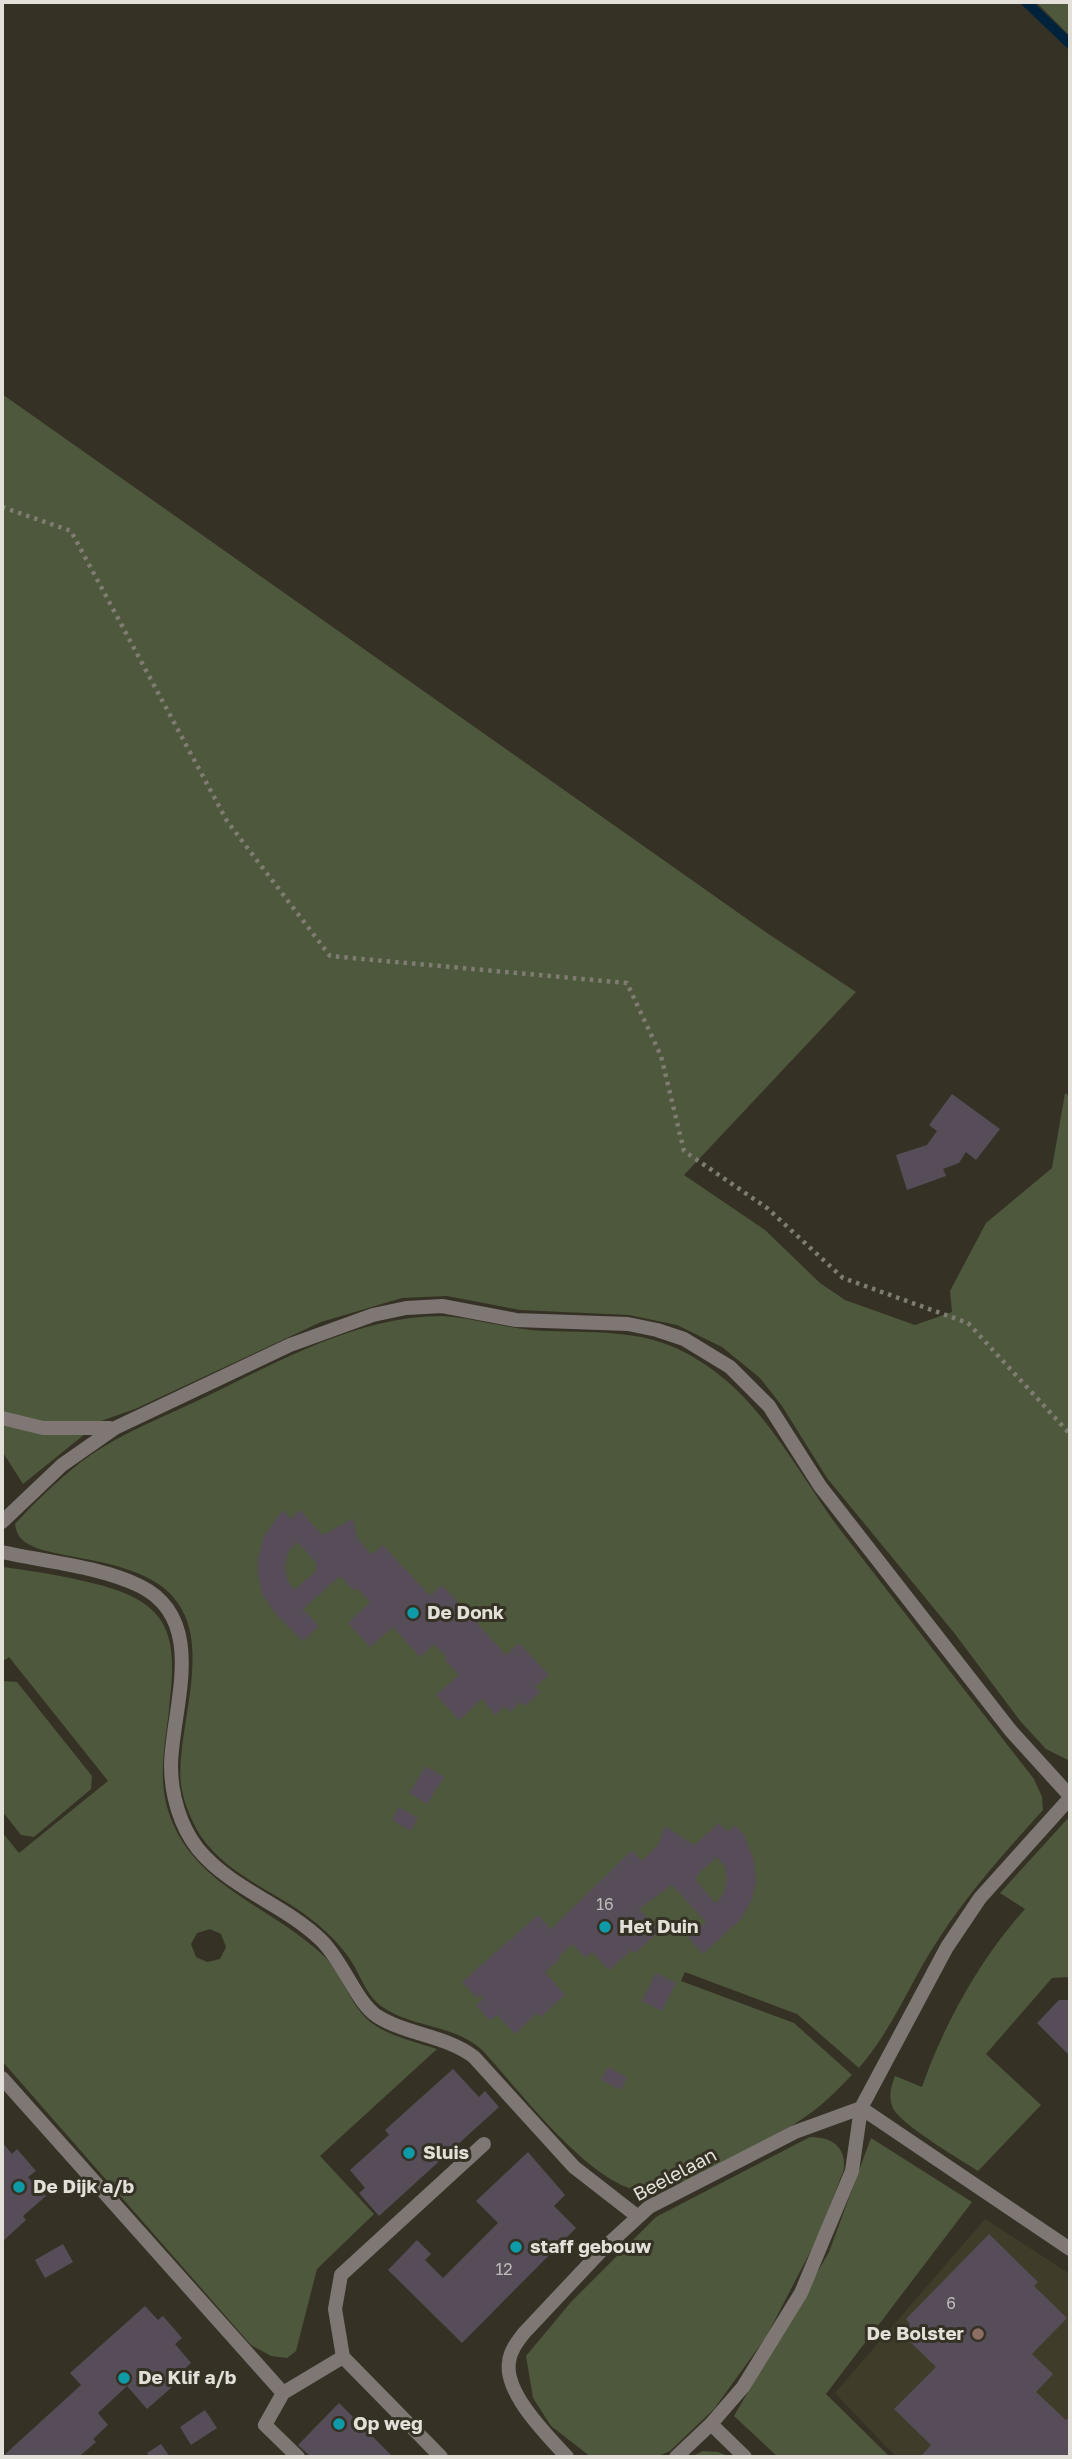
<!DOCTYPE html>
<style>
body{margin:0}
#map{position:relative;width:1072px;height:2459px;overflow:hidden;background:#353225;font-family:"Golos Text",sans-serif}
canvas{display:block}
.frame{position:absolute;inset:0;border:4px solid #e2e0d8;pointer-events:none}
</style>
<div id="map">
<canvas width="1072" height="2459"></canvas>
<div class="frame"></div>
</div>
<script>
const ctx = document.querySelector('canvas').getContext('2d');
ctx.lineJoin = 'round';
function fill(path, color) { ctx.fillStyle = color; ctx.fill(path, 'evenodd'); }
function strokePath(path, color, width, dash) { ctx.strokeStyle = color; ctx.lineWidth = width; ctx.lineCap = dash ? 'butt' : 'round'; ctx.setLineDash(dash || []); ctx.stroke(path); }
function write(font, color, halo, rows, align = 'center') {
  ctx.font = font + ' "Golos Text",sans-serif'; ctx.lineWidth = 6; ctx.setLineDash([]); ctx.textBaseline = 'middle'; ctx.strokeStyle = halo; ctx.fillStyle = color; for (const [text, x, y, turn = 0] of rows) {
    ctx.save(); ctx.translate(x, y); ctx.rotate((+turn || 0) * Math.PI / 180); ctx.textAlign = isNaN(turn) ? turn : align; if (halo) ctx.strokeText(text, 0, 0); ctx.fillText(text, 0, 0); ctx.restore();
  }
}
const built = new Path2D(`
 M985,2219L1070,2274V2457H896L835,2393Z`);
const green = new Path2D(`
 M1036,2H1070V36Z
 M2,394L767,933L856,992L684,1175L765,1230L820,1283L845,1300L915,1325L952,1312L950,1291L986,1223L1052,1168L1065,1093L1070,1097V1761L1046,1749L1021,1722L955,1634L827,1478L782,1406L760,1378L722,1347L677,1325L629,1315L520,1310L447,1296L402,1298L321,1322L135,1409L101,1421L23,1484L2,1451Z
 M442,1316C473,1318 501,1327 531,1330C581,1334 631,1327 678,1349C758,1387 791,1464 842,1532C906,1615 970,1697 1034,1779L1042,1797L1043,1810C1006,1851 968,1893 938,1940C910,1982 893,2029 859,2068L797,2014L685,1972L681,1981L794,2023L852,2075C839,2088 827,2101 812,2112C783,2134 675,2195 642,2191C591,2186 519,2090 484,2052C458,2025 414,2028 384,2008C368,1998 362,1979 353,1964C346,1952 335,1940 325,1931C287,1894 231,1881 200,1835C191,1820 183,1801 181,1784C175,1720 227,1620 150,1579C117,1561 75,1559 39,1549C25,1543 17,1539 15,1524C35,1502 58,1480 81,1462C118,1434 162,1418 203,1398C278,1362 357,1316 442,1316Z
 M2,1567C34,1571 65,1576 96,1584C172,1603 178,1636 169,1710C165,1745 158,1776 168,1810C191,1886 272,1906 324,1956C344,1976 349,2006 373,2024C392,2037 416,2042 437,2049L320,2156L374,2214L317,2269L296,2351L287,2358L271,2356L251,2345L2,2061V1832L19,1853L108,1781L9,1657L2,1662ZM210,1929L221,1934L226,1947L220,1959L207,1962L196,1957L191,1944L197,1933Z
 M3,1681L17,1682L92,1776L91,1789L34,1837L21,1835L2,1811Z
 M1070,1816V1977L1052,1978L986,2054L1041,2105L978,2171C960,2159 901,2125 893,2108C888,2097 891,2087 895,2076L922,2087C944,2024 980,1959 1025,1909L1000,1893Z
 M810,2137C831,2137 846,2146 844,2169L818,2237L766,2337L714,2409L670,2451L657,2457H591L551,2426L533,2398L526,2356L571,2302L656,2217Z
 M871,2138L972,2202L826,2394L890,2457H778L734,2416L829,2252Z
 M703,2451L718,2452L731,2457H690Z`);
const stream = new Path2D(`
 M1026,2L1070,44`);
const building = new Path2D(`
 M952,1094L1000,1129L976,1160L966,1152L959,1163L943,1169L946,1176L907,1190L896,1155L927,1145L937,1131L929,1125Z
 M283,1510L290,1519L300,1510L322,1535L353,1519L357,1538L372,1555L383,1545L430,1596L442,1585L506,1655L519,1643L549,1675L535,1687L540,1692L525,1706L521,1702L510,1712L505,1706L495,1715L482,1699L459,1720L436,1695L459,1675L445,1660L447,1658L434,1644L420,1657L393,1627L370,1647L348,1623L370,1602L357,1588L354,1591L340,1576L303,1609L319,1626L303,1641L273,1611L262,1593L258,1575V1559L264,1536ZM297,1542L316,1563V1571L294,1590L287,1579L285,1566L288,1552Z
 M426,1766L444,1777L427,1804L409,1793Z
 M399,1807L418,1818L411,1831L392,1820Z
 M719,1823L727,1832L735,1825L744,1835L754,1860L756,1882L752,1899L742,1918L703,1954L688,1937L706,1922L672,1885L639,1909L660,1931L635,1953L632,1950L609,1970L592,1952L585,1958L572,1944L558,1957L560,1959L545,1972L565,1995L541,2017L537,2013L515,2034L497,2015L490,2021L476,2005L484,1998L480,1994L477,1998L462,1982L538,1915L551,1929L632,1850L642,1861L658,1845L665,1826L694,1845ZM717,1857L725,1867L727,1880L724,1893L716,1903L697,1882L696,1876Z
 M656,1973L676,1983L662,2011L642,2001Z
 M1059,2000H1070V2056L1037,2023Z
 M608,2067L627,2077L621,2090L601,2080Z
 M453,2069L479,2097L485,2091L499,2107L379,2216L359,2193L365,2188L350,2170L389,2135L385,2130Z
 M2,2142L12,2154L17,2149L36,2171L28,2177L46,2196L23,2216L26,2220L2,2242Z
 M528,2152L565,2195L554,2206L576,2228L462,2343L388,2270L417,2240L431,2254L425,2260L443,2278L498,2223L476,2201Z
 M989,2234L1038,2282L1034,2286L1067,2318L1032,2354L1053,2374L1036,2392L1066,2420L1070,2416V2457H924L922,2455L931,2445L894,2409L936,2367L901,2333L910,2324L906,2319Z
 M63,2244L73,2262L45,2278L35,2260Z
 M145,2306L158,2320L163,2316L182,2338L175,2344L191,2363L169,2383L172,2387L147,2409L127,2386L98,2413L108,2425L93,2439L96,2442L81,2455L83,2457H2L81,2385L70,2373Z
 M339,2403L393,2457H311L298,2445Z
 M205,2410L217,2428L191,2445L180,2427Z
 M161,2444L170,2457H150L147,2453Z`);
const path = new Path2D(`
 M2,507L71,531L227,821L330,956L627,983L661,1056L684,1151L767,1208L843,1278L968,1323L1070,1434`);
const lane = new Path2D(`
 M2,1418L43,1428H110
 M2,1522L62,1465L115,1428L290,1345L373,1315L406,1308L442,1306L516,1320L628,1324L657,1330L684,1339L730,1367L769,1406L820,1486L1011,1731L1070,1796
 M2,1552C46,1562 99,1566 140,1586C209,1620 172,1708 171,1765C171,1795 180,1826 198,1849C232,1890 284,1904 321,1940C343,1961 356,2002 377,2016C407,2035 445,2035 474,2057L574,2167L637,2216
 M2,2078L283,2393
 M861,2108L1070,2249
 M711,2424L745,2457
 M298,2457L265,2425L283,2393L343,2357
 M441,2457L343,2357L335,2309L341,2275L484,2144
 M567,2457C547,2435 504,2393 509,2362C510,2351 517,2342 524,2333L603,2249L649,2207L795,2132L861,2108
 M676,2457L711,2424L743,2387L801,2293L852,2171L861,2108L947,1947L980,1898L1070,1798`);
const markers = [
 [413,1613,7,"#0f9aa8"],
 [605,1927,7,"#0f9aa8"],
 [409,2153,7,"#0f9aa8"],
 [19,2187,7,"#0f9aa8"],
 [516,2247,7,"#0f9aa8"],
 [978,2334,7,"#8d6e63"],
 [124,2378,7,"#0f9aa8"],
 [339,2424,7,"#0f9aa8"]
];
const numberNames = [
 ["16",605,1905],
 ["12",504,2270],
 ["6",951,2304]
];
const poiNames = [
 ["De Donk",427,1613],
 ["Het Duin",619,1927],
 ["Sluis",423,2153],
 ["De Dijk a/b",33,2187],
 ["staff gebouw",530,2247],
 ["De Bolster",964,2334,"right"],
 ["De Klif a/b",138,2378],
 ["Op weg",353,2424]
];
const streetNames = [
 ["Beelelaan",675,2175,-28]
];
fill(built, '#403c2a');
fill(green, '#4e583c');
strokePath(stream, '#00233d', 10);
fill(building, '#564d59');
strokePath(path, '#7f7c71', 4.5, [3.5, 5]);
strokePath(lane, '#7e7774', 14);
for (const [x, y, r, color] of markers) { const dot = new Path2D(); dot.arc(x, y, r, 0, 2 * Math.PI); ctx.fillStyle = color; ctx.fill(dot); strokePath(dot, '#353225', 2.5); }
write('16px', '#bfbbb8', null, numberNames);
write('bold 19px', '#e2e0d8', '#353225', poiNames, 'left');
write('19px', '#e2e0d8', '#353225', streetNames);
</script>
